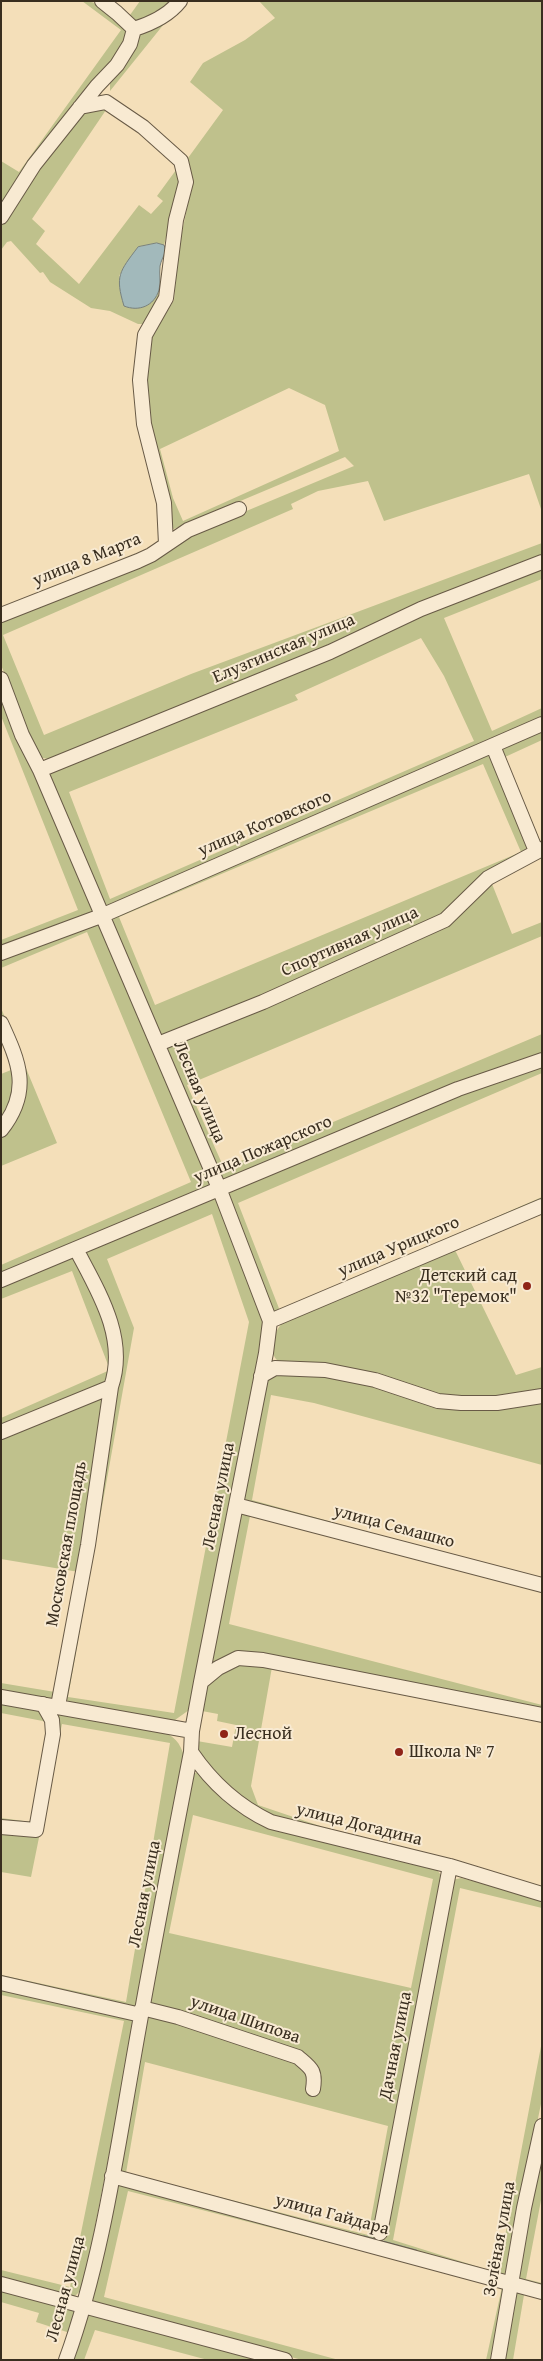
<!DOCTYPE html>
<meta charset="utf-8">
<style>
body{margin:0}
#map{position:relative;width:543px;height:2361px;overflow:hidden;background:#f4dfb9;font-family:"Gentium Book Plus",serif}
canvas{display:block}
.frame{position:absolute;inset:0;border:2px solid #392e1f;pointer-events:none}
</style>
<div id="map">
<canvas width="543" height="2361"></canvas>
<div class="frame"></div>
</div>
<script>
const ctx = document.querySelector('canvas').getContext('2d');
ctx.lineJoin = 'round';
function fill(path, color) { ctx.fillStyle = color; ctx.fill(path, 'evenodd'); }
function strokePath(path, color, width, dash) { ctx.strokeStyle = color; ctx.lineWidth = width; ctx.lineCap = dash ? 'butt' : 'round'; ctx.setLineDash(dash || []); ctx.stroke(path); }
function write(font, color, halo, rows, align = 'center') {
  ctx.font = font + ' "Gentium Book Plus",serif'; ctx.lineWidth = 4; ctx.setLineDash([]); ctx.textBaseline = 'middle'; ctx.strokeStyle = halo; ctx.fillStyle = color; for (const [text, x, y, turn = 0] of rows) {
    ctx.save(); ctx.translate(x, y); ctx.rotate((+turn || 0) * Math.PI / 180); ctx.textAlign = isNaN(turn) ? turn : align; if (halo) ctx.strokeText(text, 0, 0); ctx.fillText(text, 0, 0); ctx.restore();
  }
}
const green = new Path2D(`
 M82,1C104,1 115,17 128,32L125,43L1,211V161L19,172L121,30Z
 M140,1H175L135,24L130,15Z
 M259,1H542V512L529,474L384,521L368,481L318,491L291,504L293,509L3,635L44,735L191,674L542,543V557L330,648L52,760L39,757L1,665V619L189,535L354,466L345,457L169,531L149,423L146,380L150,340L174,300L178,250L193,181L188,158L223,110L190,82L203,63L245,40L275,18ZM289,388L325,405L339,451L183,521L173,498L160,449Z
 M172,14L110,91V80L137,32Z
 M102,107L106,110L32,219L45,231L36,244L79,284L139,205L151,214L163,201L157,196L176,170L180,183L164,245L157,243L138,247L119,276L154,300L159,291C158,304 152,313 143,324H138L110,311L91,308L50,282L43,272L40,273L11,241L7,242L1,250V224L38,167L81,111Z
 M542,566V579L444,618L492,731L542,708V719L104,910L48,778L55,768ZM421,638L444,676L474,741L110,899L69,792L298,700L295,695Z
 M1,691L96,912L1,950V940L78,910L1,716Z
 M542,728V740L505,757L541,843L538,847L497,748Z
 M492,750L533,849L442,918L263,999L159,1039L106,916ZM483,764L521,852L155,1005L119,917Z
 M490,879L512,934L542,922V936L187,1085L224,1168L542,1034V1057L222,1184L163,1046L449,921Z
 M99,919L213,1187L1,1277V1265L191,1182L87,932L1,968V956Z
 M1,1008L57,1143L1,1166V1134L11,1121L19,1056L1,1015Z
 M11,1056L18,1087L1,1125V1074L11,1070Z
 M542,1062V1073L238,1203L280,1311L542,1197V1203L282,1314H273L225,1191L458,1092Z
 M216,1195L260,1310L263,1323L264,1338L189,1710L175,1720L162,1721L62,1701L120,1346L80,1251ZM212,1214L249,1322L174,1713L68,1697L134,1328L107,1259Z
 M542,1210V1214L455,1250L516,1375L542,1367V1390L503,1397L443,1398L279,1362C267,1352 273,1334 282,1323Z
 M73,1254L100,1300L115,1347L108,1385L1,1428V1418L110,1370L72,1271L1,1299V1284Z
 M304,1371L371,1385L407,1397L542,1401V1465L314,1403L271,1395L252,1500L542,1580L248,1503L244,1497L267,1378L277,1373Z
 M108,1392L86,1544L55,1701L1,1692V1683L55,1692L79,1572L1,1559V1435Z
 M251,1512L542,1588V1592L250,1516L229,1624L542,1705V1711L263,1655L210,1667L238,1521L243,1514Z
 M238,1664L272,1667L251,1786L258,1805L320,1826V1830L286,1822L255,1808L220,1780L196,1747L197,1741L232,1747L236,1725L217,1721L218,1714L202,1711C208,1678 209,1680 238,1664Z
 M1,1703L161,1731C174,1736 180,1742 184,1756L136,2007L1,1979V1975L126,2002L170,1743L62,1724L31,1877L1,1872V1818L31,1822L48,1722L1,1713Z
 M199,1772C238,1826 281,1831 340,1846C373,1854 405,1862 437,1870L441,1875L374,2240L121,2172L118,2165L147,2015L312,2063L149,2004L192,1774ZM193,1815L433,1879L411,1988L169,1933ZM145,2062L388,2126L368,2235L126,2173Z
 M461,1878L542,1899V1908L460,1888L393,2240L498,2273L542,2041V2099L507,2269L505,2275L499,2277L383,2245L452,1880Z
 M1,1987L135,2021L83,2288L74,2297L1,2278V2270L70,2287L124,2021L1,1995Z
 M542,2144V2195L526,2279L542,2283V2289L517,2280Z
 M121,2183L505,2286L492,2360H486L502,2287L128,2191L104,2297L339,2360H302L91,2302L115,2187Z
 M1,2289L72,2306L75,2312L70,2333L36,2322L39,2313L1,2302Z
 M517,2290L542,2295V2299L524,2295L513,2360H502L513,2295Z
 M91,2315L271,2360H208L95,2330L84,2360H70L85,2317Z`);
const water = new Path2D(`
 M157,243L164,245L166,251C164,255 161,261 160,266C159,274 161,282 159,290C154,306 139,312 124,306C115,276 119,272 138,247Z`);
const stream = new Path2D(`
 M364,2237L416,2251`);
const minor = new Path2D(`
 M102,1L117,13L134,29
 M80,107L106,102L143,127L181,161L186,182L176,220L166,298L145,335L140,380L144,424L164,503L166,544
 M1,217L34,165L97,86L117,65L130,44L134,29C150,24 169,15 180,1
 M1,615L138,561L151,555L188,530L239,509
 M1,679L22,735L40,770L219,1188L270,1321L266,1353L201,1682L192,1731L191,1752C171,1855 151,1957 133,2061C116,2158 100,2267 66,2360
 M493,746L536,851
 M40,770L330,652L421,609L542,562
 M1,953L101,916L542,724
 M1,1023C19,1062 32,1091 1,1130
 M158,1044L263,1002L445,920L488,878L542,849
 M1,1280L458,1089L542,1060
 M270,1321L542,1206
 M261,1376L275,1368L325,1370L375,1380L438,1401L461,1403H497L542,1396
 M1,1432L111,1387
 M236,1505L542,1585
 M201,1682L218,1668L238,1658L263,1660L542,1715
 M1,1697L192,1731
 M58,1706L88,1545L111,1387C128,1338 98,1291 76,1249
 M191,1752C212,1783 237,1806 271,1822L450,1866L542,1894
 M1,1827L36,1830L53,1734L52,1720L43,1704
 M1,1983L141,2015
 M142,2008L178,2017L298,2057C311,2068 316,2070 313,2089
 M112,2176L542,2292
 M380,2233L450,1866
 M1,2284L285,2360
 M498,2360L524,2208L542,2126`);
const markers = [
 [527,1286,5,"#8f2418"],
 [224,1734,5,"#8f2418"],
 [399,1752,5,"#8f2418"]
];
const streetNames = [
 ["улица 8 Марта",87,560,-22],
 ["Елузгинская улица",284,649,-23],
 ["улица Котовского",265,824,-23],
 ["Спортивная улица",350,942,-24],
 ["Лесная улица",199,1092,67],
 ["улица Пожарского",263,1150,-23],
 ["улица Урицкого",399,1247,-23],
 ["Лесная улица",219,1496,-79],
 ["улица Семашко",394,1527,15],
 ["Московская площадь",67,1544,-80],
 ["улица Догадина",359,1825,14],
 ["Лесная улица",145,1894,-79],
 ["улица Шипова",245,2020,19],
 ["Дачная улица",396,2046,-79],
 ["улица Гайдара",332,2215,15],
 ["Зелёная улица",500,2239,-80],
 ["Лесная улица",66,2289,-75]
];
const poiNames = [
 ["Детский сад",517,1276,"right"],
 ["№32 \"Теремок\"",517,1297,"right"],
 ["Лесной",234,1734],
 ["Школа № 7",409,1752]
];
fill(green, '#bfc18c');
fill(water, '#a2b9bb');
strokePath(water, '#78817d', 1);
strokePath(stream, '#78817d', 3);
strokePath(minor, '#685a46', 16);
strokePath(minor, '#f8ead2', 14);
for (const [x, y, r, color] of markers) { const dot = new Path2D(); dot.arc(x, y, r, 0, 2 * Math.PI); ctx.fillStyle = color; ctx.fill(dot); strokePath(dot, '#f8ead2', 2); }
write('18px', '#392e1f', '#f8ead2', streetNames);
write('18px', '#392e1f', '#f8ead2', poiNames, 'left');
</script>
